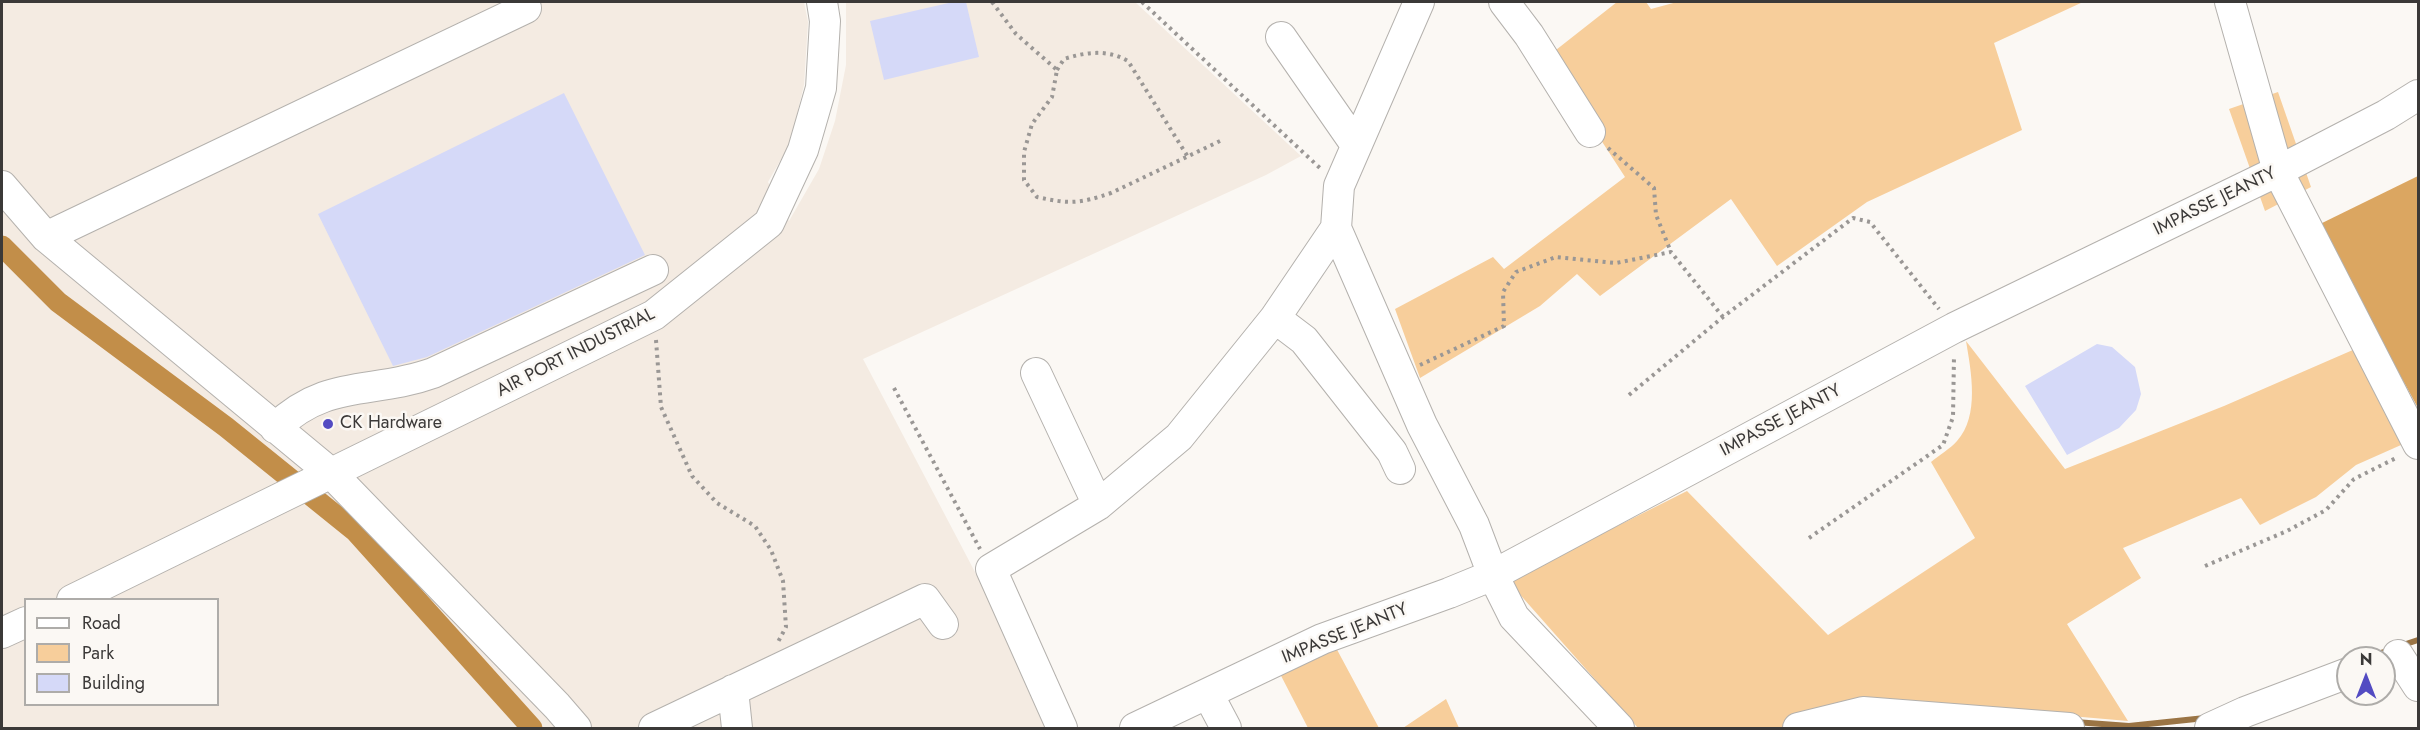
<!DOCTYPE html>
<style>
body{margin:0}
#map{position:relative;width:2420px;height:730px;overflow:hidden;background:#fbf8f4;font-family:Jost,sans-serif}
canvas{display:block}
.frame{position:absolute;inset:0;border:3px solid #3b3938;pointer-events:none}
.legend{position:absolute;left:24px;top:598px;width:195px;height:108px;box-sizing:border-box;background:#fbf8f4;border:2px solid #aeaca9;margin:0;padding:8px 10px;list-style:none;font-size:18px;color:#3b3938}
.legend li{display:flex;align-items:center;gap:12px;height:30px}
.legend b{width:30px;border:2px solid #aeaca9}
.north{position:absolute;left:2336px;top:646px;width:60px;height:60px;box-sizing:border-box;background:#fbf8f4;border:2px solid #aeaca9;border-radius:50%;rotate:0deg;font-size:16px;font-weight:700;line-height:24px;text-align:center;color:#3b3938}
.north::after{content:'';display:block;margin:auto;width:21px;height:27px;background:#534bc2;clip-path:polygon(50% 0,100% 100%,50% 72%,0 100%)}
</style>
<div id="map">
<canvas width="2420" height="730"></canvas>
<div class="frame"></div>
<ul class="legend">
<li><b style="height:8px;background:#fff"></b>Road</li>
<li><b style="height:16px;background:#f7ce9b"></b>Park</li>
<li><b style="height:16px;background:#d5d9f8"></b>Building</li>
</ul>
<div class="north">N</div>
</div>
<script>
const ctx = document.querySelector('canvas').getContext('2d');
ctx.lineJoin = 'round';
function fill(path, color) { ctx.fillStyle = color; ctx.fill(path, 'evenodd'); }
function strokePath(path, color, width, dash) { ctx.strokeStyle = color; ctx.lineWidth = width; ctx.lineCap = dash ? 'butt' : 'round'; ctx.setLineDash(dash || []); ctx.stroke(path); }
function write(font, color, halo, rows, align = 'center') {
  ctx.font = font + ' Jost,sans-serif'; ctx.lineWidth = 5; ctx.setLineDash([]); ctx.textBaseline = 'middle'; ctx.strokeStyle = halo; ctx.fillStyle = color; for (const [text, x, y, turn = 0] of rows) {
    ctx.save(); ctx.translate(x, y); ctx.rotate((+turn || 0) * Math.PI / 180); ctx.textAlign = isNaN(turn) ? turn : align; if (halo) ctx.strokeText(text, 0, 0); ctx.fillText(text, 0, 0); ctx.restore();
  }
}
const built = new Path2D(`
 M2,2H804L808,22L804,85L790,144L768,182L789,221L819,169L835,121L846,65V2H1135L1301,156L1266,175L863,359L1057,728H2ZM26,600H218V704H26Z`);
const green = new Path2D(`
 M1617,2H1646L1651,9L1677,2H2083L1994,43L2022,130L1867,202L1777,266L1731,199L1600,296L1577,274L1540,306L1420,378L1395,309L1493,257L1504,269L1625,177L1547,57Z
 M2278,92L2311,187L2265,211L2229,109Z
 M1966,341L2065,469L2224,406L2362,346L2410,441L2356,465L2316,497L2260,525L2241,498L2123,548L2141,578L2067,624L2128,721L1990,709L1853,702L1780,728H1638L1508,581L1687,491L1828,635L1975,538L1931,462C1939,455 1950,449 1957,441C1980,416 1971,371 1966,341Z
 M1334,644L1379,728H1308L1276,666Z
 M1446,699L1459,728H1403Z`);
const forest = new Path2D(`
 M2418,176V408L2318,225Z`);
const stream = new Path2D(`
 M2400,646L2418,640
 M2365,658L2390,650
 M2075,722L2129,726L2205,718`);
const canal = new Path2D(`
 M2,246L58,302L226,427L355,531L532,728`);
const building = new Path2D(`
 M953,2H966L979,57L884,80L870,21Z
 M564,93L645,255L427,357L393,366L318,214Z
 M2097,344L2112,347L2135,367L2141,394L2136,410L2119,428L2067,455L2025,386Z`);
const path = new Path2D(`
 M992,2L1016,34L1057,70L1052,97L1032,124L1024,152V180L1037,197C1069,204 1079,204 1111,193L1220,141
 M1142,2L1321,169
 M1057,70L1064,59C1086,52 1107,49 1128,61L1188,157
 M1608,148L1654,188L1656,215L1671,252
 M656,340L661,407L692,476L717,503L755,526L771,550L783,581L786,627L778,642
 M1420,365L1504,326L1503,292L1516,272L1556,257L1616,263L1671,252L1723,317
 M894,388L980,549
 M1629,395L1723,317L1853,218L1870,222L1939,309
 M1809,538L1943,445L1953,417L1954,356
 M2205,566L2287,531L2326,510L2354,479L2398,457`);
const minor = new Path2D(`
 M1504,2L1529,35L1590,132
 M2230,2L2278,171L2418,444
 M1281,37L1356,145
 M2,186L46,237L332,474L557,706L576,728
 M1336,228L1422,425L1474,525L1493,575L1514,617L1619,728
 M46,237L526,8
 M1275,318L1304,340L1392,452L1400,469
 M1036,373L1098,505
 M275,428C327,378 372,395 433,373L653,270
 M72,600L654,315L769,223L803,150L821,88L825,21L822,2
 M2,633L26,622
 M2398,655L2418,686
 M733,690L737,728
 M1208,694L1226,728
 M654,728L925,599L943,624
 M1062,728L991,569L1098,505L1179,437L1275,318L1336,228L1339,186L1419,2
 M1135,728L1322,639L1449,593L1493,575L1954,328L2278,171L2386,115L2418,95
 M1798,728L1863,712L2069,728
 M2210,728L2245,712L2348,673`);
const markers = [
 [328,424,6,"#534bc2"]
];
const streetNames = [
 ["IMPASSE JEANTY",2215,202,-26],
 ["AIR PORT INDUSTRIAL",576,353,-27],
 ["IMPASSE JEANTY",1781,421,-28],
 ["IMPASSE JEANTY",1345,634,-22]
];
const poiNames = [
 ["CK Hardware",340,424]
];
fill(built, '#f4ebe2');
fill(green, '#f7ce9b');
fill(forest, '#dba661');
strokePath(stream, '#9a7444', 6);
strokePath(canal, '#c28e49', 21);
fill(building, '#d5d9f8');
strokePath(minor, '#b4b1ad', 32);
strokePath(path, '#9a9795', 4, [3, 4.5]);
strokePath(minor, '#fff', 30);
for (const [x, y, r, color] of markers) { const dot = new Path2D(); dot.arc(x, y, r, 0, 2 * Math.PI); ctx.fillStyle = color; ctx.fill(dot); strokePath(dot, '#fbf8f4', 2); }
write('18px', '#3b3938', '#fbf8f4', streetNames);
write('18px', '#3b3938', '#fbf8f4', poiNames, 'left');
</script>
